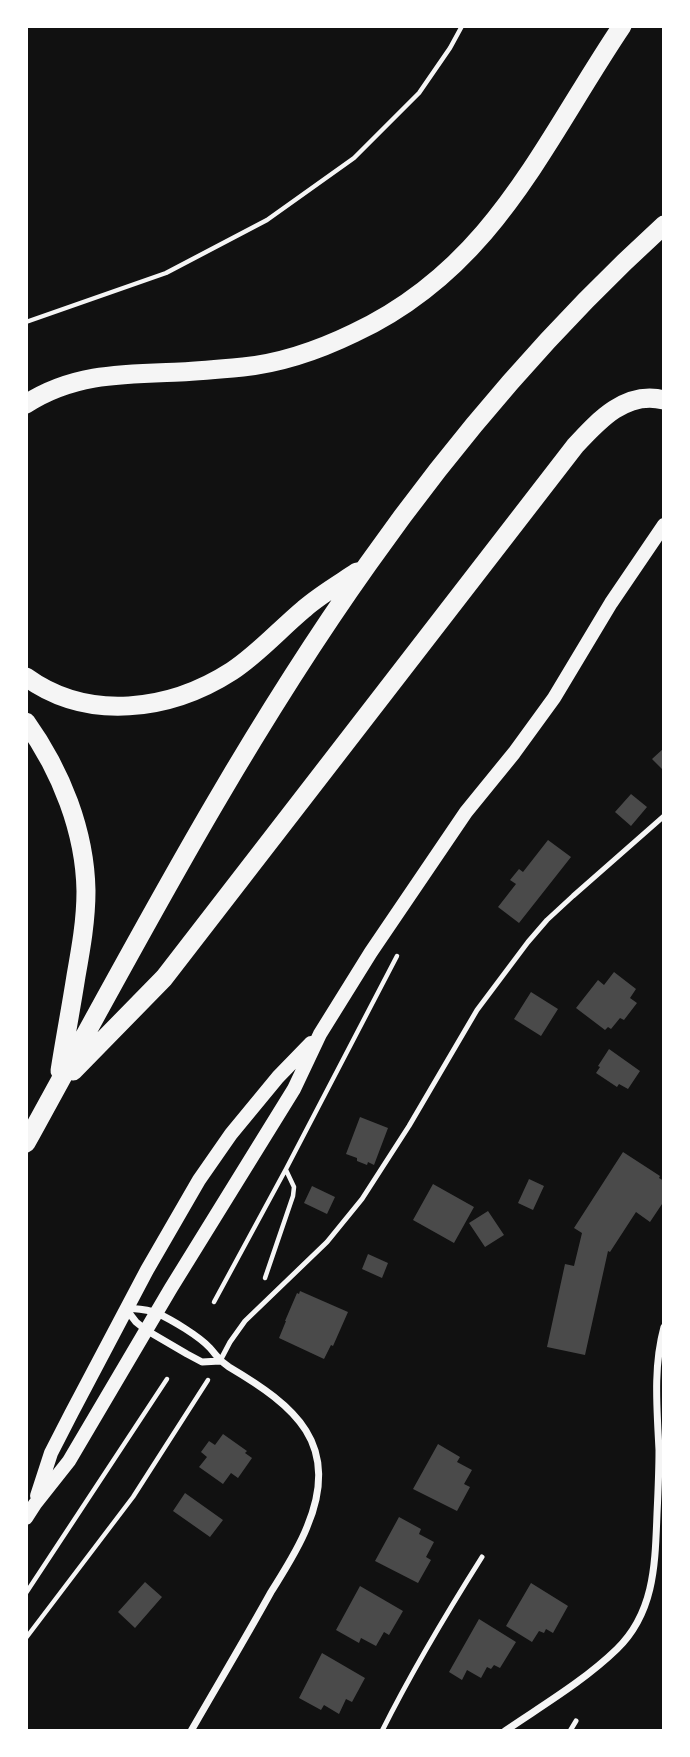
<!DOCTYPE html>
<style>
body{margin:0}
#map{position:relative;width:690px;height:1757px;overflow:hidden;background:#111;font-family:Signika,sans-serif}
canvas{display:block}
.frame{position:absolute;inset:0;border:28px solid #fff;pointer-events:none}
</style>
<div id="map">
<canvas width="690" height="1757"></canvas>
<div class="frame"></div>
</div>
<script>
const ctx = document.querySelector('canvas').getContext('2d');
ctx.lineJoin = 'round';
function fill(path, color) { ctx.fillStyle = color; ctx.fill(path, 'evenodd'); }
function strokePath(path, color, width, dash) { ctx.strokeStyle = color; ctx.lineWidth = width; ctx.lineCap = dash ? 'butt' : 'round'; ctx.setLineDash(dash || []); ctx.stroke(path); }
const building = new Path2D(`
 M664,748V771L652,759Z
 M631,794L647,807L631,826L615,812Z
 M548,840L571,857L519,923L498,907L516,884L510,880L519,869L523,872Z
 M614,972L636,989L630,998L637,1003L624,1020L620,1018L611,1029L608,1027L605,1030L576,1008L598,980L604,985Z
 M531,992L558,1009L541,1036L514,1019Z
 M609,1049L640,1071L628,1089L619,1084L617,1087L596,1073L600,1067L598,1066Z
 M360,1117L388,1128L374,1165L368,1162L367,1165L357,1161V1158L346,1154Z
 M623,1152L660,1176L659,1178L664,1181V1201L650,1222L636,1212L610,1252L608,1251L585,1355L547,1347L565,1264L574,1266L582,1233L574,1228Z
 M529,1179L544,1186L533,1210L518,1203Z
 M433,1184L474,1207L454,1243L413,1220Z
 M312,1186L335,1197L327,1214L304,1203Z
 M488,1211L504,1235L485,1247L469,1223Z
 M368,1254L388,1263L382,1278L362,1269Z
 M300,1291L348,1312L333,1346L331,1345L324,1359L279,1338L286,1321H285L297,1293L299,1294Z
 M223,1434L247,1451L245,1453L252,1458L238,1478L231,1473L223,1484L199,1467L207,1457L201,1452L209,1441L215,1445Z
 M438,1444L460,1457L457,1462L472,1470L464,1484L470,1487L457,1511L413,1489Z
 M185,1493L223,1520L210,1537L173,1511Z
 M399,1517L421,1529L419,1534L434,1542L426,1557L431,1560L418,1583L375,1561Z
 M145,1582L162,1597L135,1628L118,1612Z
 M531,1583L568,1606L553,1633L546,1629L544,1633L539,1631L532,1642L506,1626Z
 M360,1586L403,1611L389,1635L384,1632L376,1646L361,1638L359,1643L336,1630Z
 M479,1619L516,1642L500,1668L494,1665L491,1669L487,1667L481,1678L467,1670L462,1680L449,1672Z
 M322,1653L365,1678L352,1702L346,1699L339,1714L324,1705L321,1710L299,1698Z`);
const path = new Path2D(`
 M26,322L166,273L267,220L354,158L419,93L450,48L462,26
 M265,1278L293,1196L294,1187L286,1170
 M214,1302L286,1169L397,956
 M26,1593L167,1379
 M26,1638L133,1497L208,1380`);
const service = new Path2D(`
 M220,1361L230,1342L245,1321L327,1242L362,1199L409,1126L477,1010L528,942L547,920L573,896L664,816
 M382,1731C412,1671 446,1614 482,1557
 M570,1731L576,1721`);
const minor = new Path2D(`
 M126,1308C136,1309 147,1309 157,1313C172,1320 199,1336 210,1348C218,1357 218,1360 229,1367C295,1406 342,1444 307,1527C298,1550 284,1571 271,1592C245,1639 218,1684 191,1731
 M126,1309L136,1322L146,1330L187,1354L202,1362L220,1361
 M505,1731C543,1705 584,1681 617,1649C655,1612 655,1563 657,1514C658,1493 659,1471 659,1450C657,1409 653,1367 664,1327`);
const secondary = new Path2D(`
 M37,1496L51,1453L71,1414L147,1270L199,1180L231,1134L278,1077L311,1043
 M26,1518L35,1504L69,1461L171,1288L294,1089L320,1034L371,952L466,812L514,753L554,698L611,603L664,525`);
const trunk = new Path2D(`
 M26,404C74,373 124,374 180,372C201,371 222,369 243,367C282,363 319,350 354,333C493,268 542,145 622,26
 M26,677C88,722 170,711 232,671C258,654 280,629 304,609C320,595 339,584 357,572
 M26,722C61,771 85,831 86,891C86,920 81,948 76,976C71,1008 65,1039 60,1071
 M73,1071L164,978L575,446C598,421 626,390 664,400
 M26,1143C134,947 238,747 368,564C454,442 553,326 664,225`);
fill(building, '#4a4a4a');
strokePath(path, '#f5f5f5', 4.5);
strokePath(service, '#f5f5f5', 5);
strokePath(minor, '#f5f5f5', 7);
strokePath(secondary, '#f5f5f5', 14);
strokePath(trunk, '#f5f5f5', 19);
</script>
